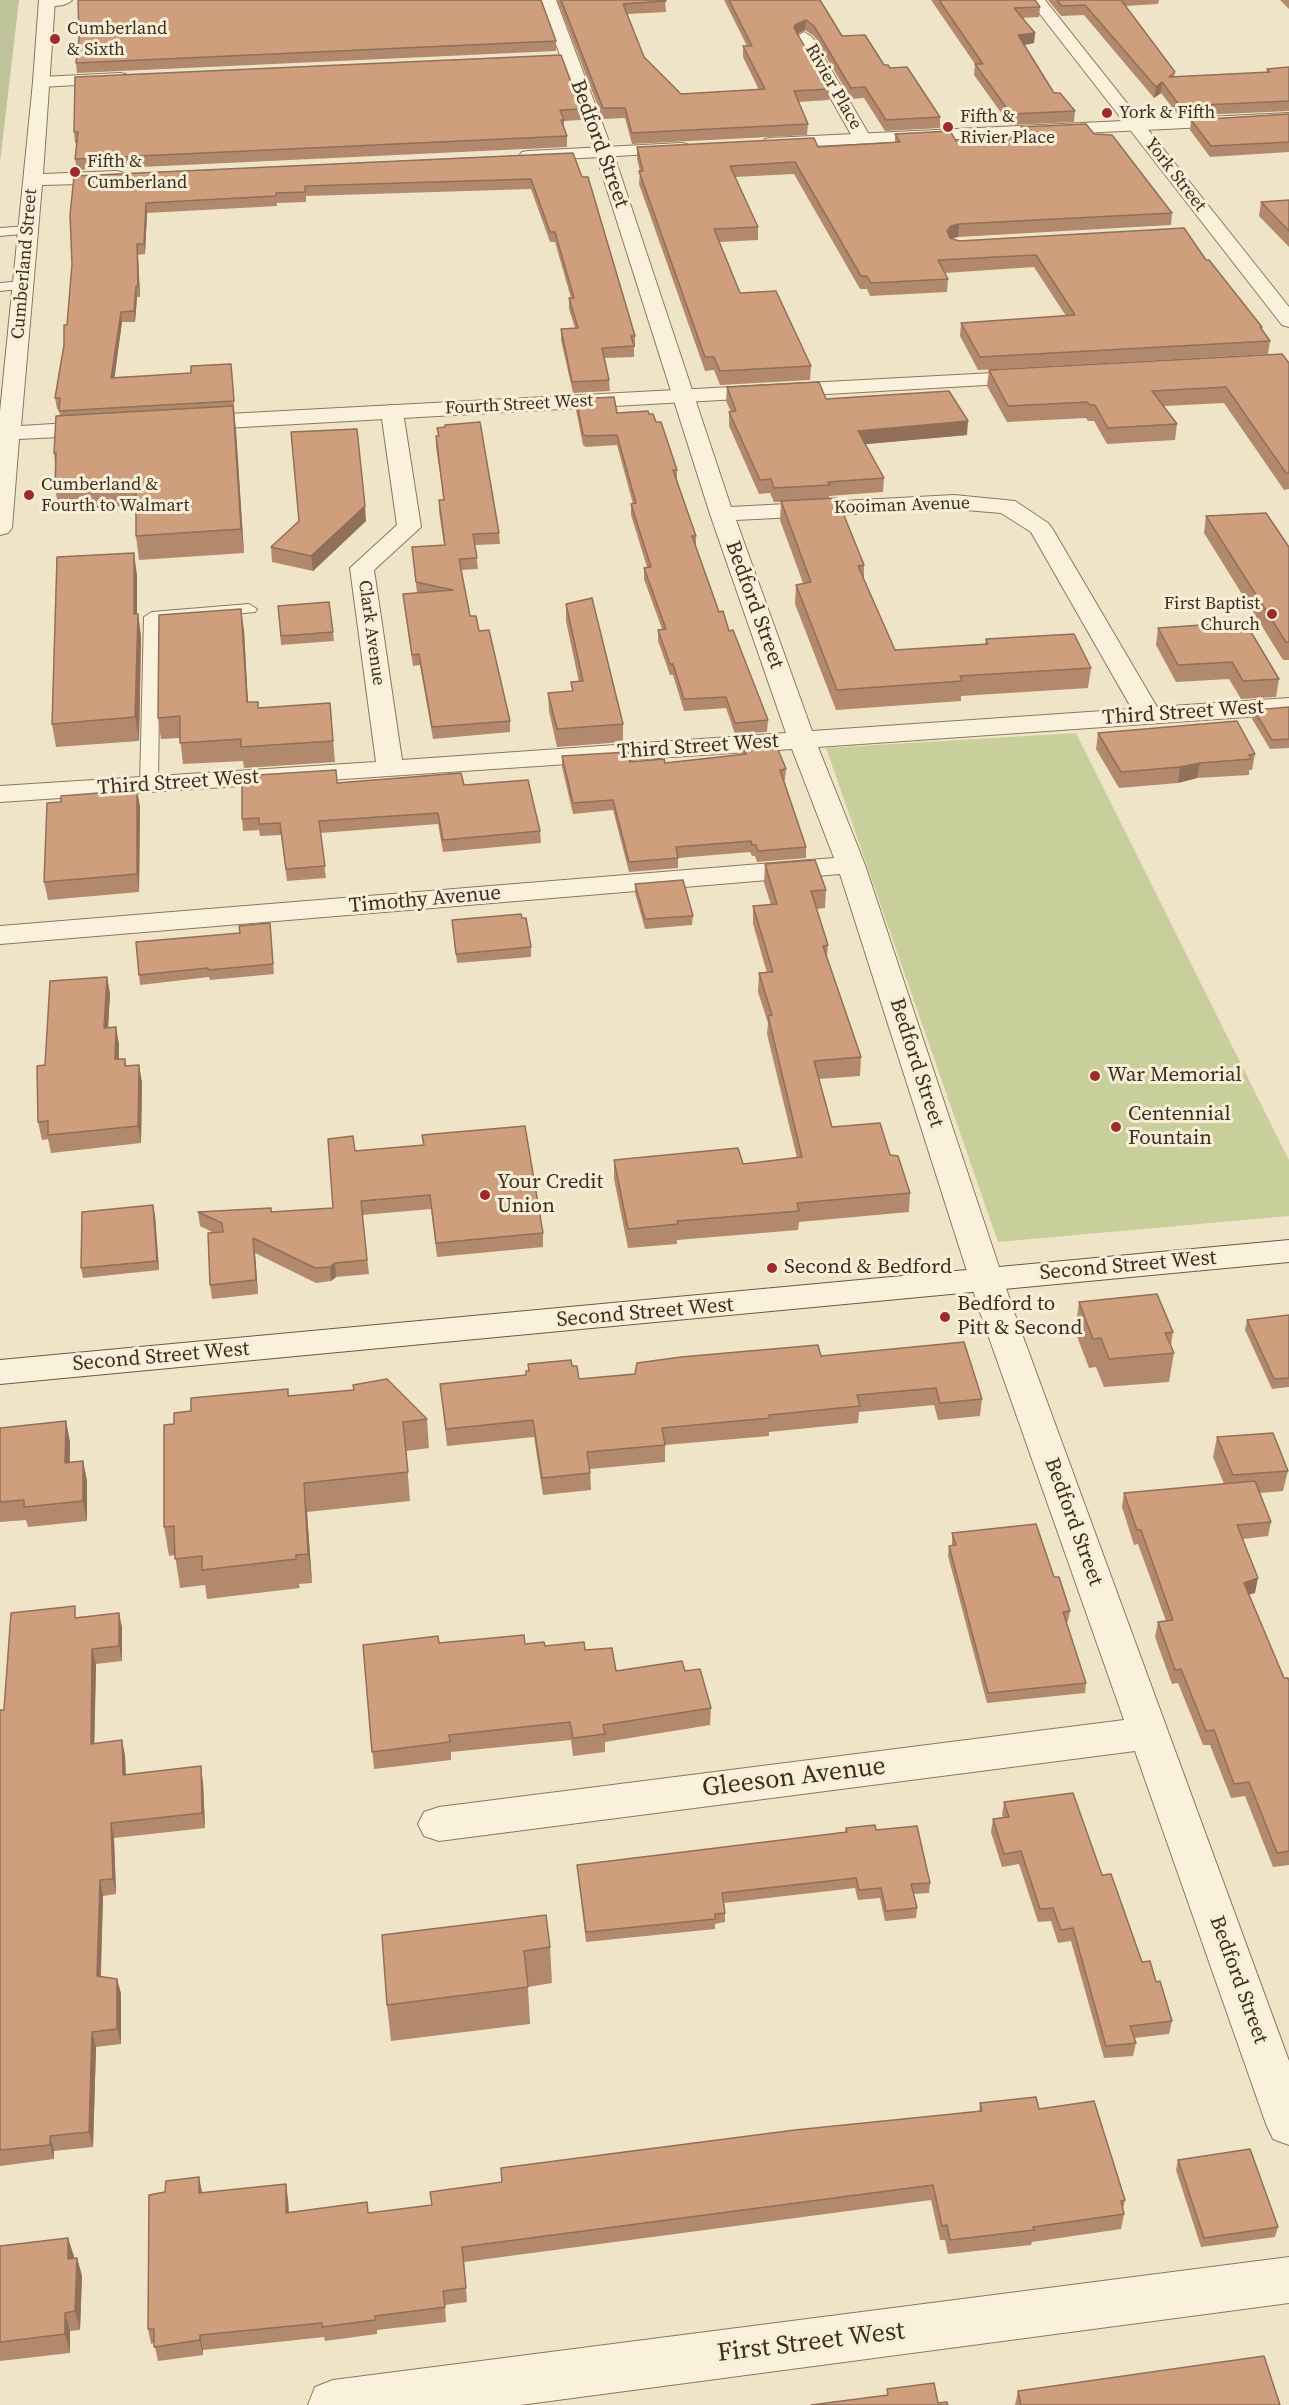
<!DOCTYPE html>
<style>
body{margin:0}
canvas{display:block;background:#f0e4c8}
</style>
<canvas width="1289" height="2405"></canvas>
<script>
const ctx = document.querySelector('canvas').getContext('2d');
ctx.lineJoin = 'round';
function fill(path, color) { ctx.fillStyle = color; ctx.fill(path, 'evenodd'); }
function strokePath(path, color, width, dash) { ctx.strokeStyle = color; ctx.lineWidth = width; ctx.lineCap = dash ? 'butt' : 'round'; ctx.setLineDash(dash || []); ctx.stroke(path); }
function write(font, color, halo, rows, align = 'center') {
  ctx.font = font + ' "Source Serif 4",serif'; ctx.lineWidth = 6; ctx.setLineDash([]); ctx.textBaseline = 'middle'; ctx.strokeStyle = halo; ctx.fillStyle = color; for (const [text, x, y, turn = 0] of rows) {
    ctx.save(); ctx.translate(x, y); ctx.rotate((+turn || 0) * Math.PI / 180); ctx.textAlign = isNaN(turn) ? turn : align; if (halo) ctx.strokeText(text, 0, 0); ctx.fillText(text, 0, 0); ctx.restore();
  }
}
const green = new Path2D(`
 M1076,733L1289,1160V1216L998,1242L826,748Z`);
const cemetery = new Path2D(`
 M0,0H19L0,163Z`);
const service = new Path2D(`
 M28,226L32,227V233L0,236V228Z
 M23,281L28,282L29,285L28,288L0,291V283Z
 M249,604L257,609L255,612L160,621L158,785L155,789H143L140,785L144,617L152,612Z`);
const minor = new Path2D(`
 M40,0H72C66,7 50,7 41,4Z
 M540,0H556L613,152L731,507L954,495L1015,501L1048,523L1052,528L1157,707L1289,698V714L818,747L865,865L1014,1312L1289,2061V2145L1273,2139L1266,2124L1135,1751L439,1841L424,1836L418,1824L424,1812L439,1807L1124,1720L980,1312L840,874L0,944V926L834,858L792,749L0,802V786L376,762L350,568L397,525L381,412L384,407L392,405L400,407L403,412L421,527L374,570L402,760L786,733L710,514L595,152ZM954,509L1001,513L1031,532L1132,709L812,731L736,520Z
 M1029,0H1045L1289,307V327L1282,325Z
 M804,32L812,37L871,138L868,142H856L853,138L796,37Z
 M120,73L126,74L129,78L126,82L42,87L36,86L33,82L36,78L42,77Z
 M1289,2257V2303L520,2405H308L315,2387L333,2380Z`);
const tertiary = new Path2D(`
 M39,0H55L43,174L117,171L124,173L126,177L124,181L117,183L42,185L21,426L100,421L108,423L111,428L108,433L100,435L19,439L12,528L8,533L0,535V412L33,82Z
 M1289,113V123L771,148L765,147L762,143L765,139L771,138Z
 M681,143L687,144L690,148L687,152L528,161L522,160L519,156L522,152L528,151Z
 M1031,371L1039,372L1042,377L1039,382L190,430L182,428L179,423L182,418L190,416Z`);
const secondary = new Path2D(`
 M1289,1240V1262L0,1384V1360Z`);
const wall = new Path2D(`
 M557,0H665L666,12L627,14L644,57L681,94L759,90L743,57V46H747L724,0H820L842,36L890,68L940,117V128L885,131L864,98L851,99L814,36L805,30L798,34L829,89V100L798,102L808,124L807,135L632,144L625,118L603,119Z
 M931,0H1035L1040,7L1039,17L1022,18L1035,33L1034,43L1024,45L1054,93L1075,111L1074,122L1010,125L974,75L975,64Z
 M1048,0H1159L1158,4L1125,6L1175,72L1174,77L1266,73L1267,69L1289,67V111L1179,116L1161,93L1154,98L1084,15L1061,16Z
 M1280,0H1289V9Z
 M79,39L556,41V51L77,73L76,63Z
 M581,109V120L564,121V128L567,136V147L77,170L75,159L77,143H75L74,132Z
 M1289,114V152L1210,157L1190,130L1191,120Z
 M1021,127L1094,134L1172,213L1171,225L958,237L952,238L959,241L1206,260L1262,327V329L1270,341L1268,354L978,370L960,336L961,323L1066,316L1034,267L945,273L948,279L947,292L870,296L867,289H860L794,174L735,177L758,227V240L719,242L740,293L811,366L810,380L720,385L714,370L705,371L639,184L640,171L637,159V147H818L895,142V134L956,141L1021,137Z
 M573,153L635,336V347H634V357L604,358L609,380L610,391L573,393L561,340V329L575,328L569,309V298H571L555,242H550L531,189L306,196V202L277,203V206L147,213L145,254L138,255L140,297H137L135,322H122L114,377L232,375L244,553L139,560L136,536V505L59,511L55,487V465L54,453L60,416L59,409H57L55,398L67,325L72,264L74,176Z
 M1289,200V247L1259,216L1261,202Z
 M1289,363V489L1284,490L1224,403L1164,406L1177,424L1175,440L1107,444L1094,421H1088L1086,418L1007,422L987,386L989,370Z
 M727,387L826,399L967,435L865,444L884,478L883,492L829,496V499L864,565V579L895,650L985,644L986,639L1091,668L1088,688L961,696V701L836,710L795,604L796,585L803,583L780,520L781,502H774L770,493L759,494L729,426V412H731L726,401Z
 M576,399L617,413L649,414L656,422L677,470V481L696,536V547L719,612L729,631L768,720L767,732L735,734L726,708L684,711L673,675H670L658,641V630L662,629L644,579V568L647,567L631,515V504H633L617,445L586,447L583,445L576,410Z
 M437,428L499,533L500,544L475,545L478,569L461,570L470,616L479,631L510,721V732L433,739L420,665L413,666L404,605L403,594L417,593L412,547L444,545L439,511V500H444L436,447V436H438Z
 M1206,516L1289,547V660H1283L1204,533Z
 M366,521L313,571L272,562L271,547Z
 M137,575V614H138L141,637L139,741L56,747L52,724Z
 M566,604L623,724V742L557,747L549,711L548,693L572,691L571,682H579L566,621Z
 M278,606L333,632L334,641L281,645Z
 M1158,628L1279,679L1276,697L1241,699L1229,679L1176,682L1156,645Z
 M244,630L248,702L258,708L330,703L335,762L244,768L243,761L183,764L180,738L161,739L158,718Z
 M1289,707V748L1270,749L1252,719L1254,710Z
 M1098,733L1255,754L1252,770H1249V775L1197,778L1178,783L1119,788L1096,749Z
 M742,744L786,769L785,780H784L806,847V858L757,862L755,856H752L750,852L678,858V868L629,872L613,810L573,814L562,767V756L630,762L665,763L742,755Z
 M337,783L464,785L540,831L541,843L443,852L438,824L320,833L326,878L287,881L281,835L260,836L259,830L243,831L242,819Z
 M137,790L140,807L139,892L48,900L44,882L61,802Z
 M765,864L826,890L825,908L817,909L828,945L827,958L861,1057L860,1076L819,1079L832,1127L890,1155L910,1193L909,1212L799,1222L798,1230L677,1240V1244L628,1248L614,1179V1160L743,1164L797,1158L767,1034L768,1023L758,992L759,973H767L753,924V906L771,905L764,883Z
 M635,884L693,916L692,925L645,929L635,893Z
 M452,920L531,947V957L457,963Z
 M270,923L274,974L210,980L209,977L140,985L139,975L240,933Z
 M107,977L110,994L108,1028L116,1027L119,1045V1059H125L126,1066L142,1082L141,1143L51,1153L48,1139L42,1140L38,1122L45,1065Z
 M422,1135L543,1233V1247L437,1257L431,1209L362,1215L369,1274L336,1277L331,1281L316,1283L255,1253L258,1294L212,1299L210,1285L214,1233L200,1226L198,1212H272L333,1208L355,1151L423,1145Z
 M155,1215L159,1270L83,1278L81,1268Z
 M1079,1302L1173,1332L1171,1345L1174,1353L1169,1382L1104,1387L1096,1367L1089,1368L1075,1331Z
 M1289,1315V1387L1272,1389L1245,1330L1247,1320Z
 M821,1356L982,1399L980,1416L938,1420L934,1405L859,1412L858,1423L769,1432V1436L665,1445V1462L590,1469L591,1490L543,1495L534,1437L447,1446L440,1384L526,1375V1371H528V1364L572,1366L579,1379Z
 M288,1396L427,1419L429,1448L406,1451L410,1501L307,1512L312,1583L299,1584L300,1588L207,1599L205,1585L180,1588L175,1555L169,1556L164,1527L174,1424Z
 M0,1428L70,1441V1462L83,1461L87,1481V1521L28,1527L26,1520L0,1522Z
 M1217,1437L1288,1471L1283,1491L1260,1493L1271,1522L1268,1536L1243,1539L1255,1593L1249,1594L1284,1678L1289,1681V1865L1273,1867L1245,1796L1231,1798L1210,1745H1203L1178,1683L1172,1684L1155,1637L1158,1622L1166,1621L1138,1544L1134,1545L1122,1507L1124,1493L1224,1484L1213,1457Z
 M952,1533L1054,1577L1070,1611L1068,1621L1066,1622L1086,1683L1085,1693L987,1703L948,1556L949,1546L952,1545Z
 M119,1613L122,1628V1661L96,1664L94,1744L125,1755L126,1775L203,1782L205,1828L114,1838L116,1894L103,1896L101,1977L117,1979L121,1994V2044L96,2047L93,2147L54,2151V2159L0,2166V1710H4L78,1617Z
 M439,1643L525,1644L585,1650L616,1671H685L711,1708L710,1725L605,1742V1752L573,1756L571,1740L451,1752V1760L374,1769L363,1645Z
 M1004,1802L1102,1875L1142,1962L1156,1982L1172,2021L1169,2034L1134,2038L1136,2043L1133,2056L1104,2058L1071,1941L1058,1943L1051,1921L1038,1922L1019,1864L1002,1867L991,1832L993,1819L1003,1817L1002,1815Z
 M846,1828L876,1830L930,1883L929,1893L913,1894L917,1908L916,1918L885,1921L880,1898L858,1900L855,1888L724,1903L725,1913V1922L715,1924V1929L586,1942L578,1875L577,1865L845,1832Z
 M382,1935L550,1947L552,1983L528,1987L530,2024L391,2041L387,2005Z
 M980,2103L1039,2109L1125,2200L1123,2209L1124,2214L1121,2229L1032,2242L1031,2245L948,2254L945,2240H940L931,2200L464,2262L467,2302L445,2305L446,2322L377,2330V2334L325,2341L324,2337L203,2350V2355L158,2361L154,2343L151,2344L148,2329L288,2199L289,2212L367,2202L368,2213L432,2205L502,2182L979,2112Z
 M1178,2160L1278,2227L1275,2237L1201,2247L1176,2170Z
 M0,2246L74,2256L73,2258H77L82,2276L80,2330L70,2331V2353L0,2361Z
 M1018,2391L1280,2405H1015Z`);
const shadedWall = new Path2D(`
 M806,20L805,30L795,35V25Z
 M1035,33L1034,43L1017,46L1018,35Z
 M1162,82L1161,93L1154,98L1156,87Z
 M146,203L147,213L145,254L144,244Z
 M959,224L958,237L950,239L947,231L951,226Z
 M137,244L138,255L140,297L138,286Z
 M136,286L137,297L135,322L134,311Z
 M121,312L122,322L113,389L111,378Z
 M233,406L236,429L244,553L241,529Z
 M968,421L967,435L857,445L858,431Z
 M365,506L366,521L313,571L311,556Z
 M134,553L137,575V637L134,614Z
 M241,609L244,630L249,724L247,702Z
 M138,614L141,637L139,741L135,717Z
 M1200,763L1197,778L1178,783L1180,767Z
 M137,790L140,807L139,892L137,874Z
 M107,977L110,994L107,1045L104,1028Z
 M116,1027L119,1045L118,1077L115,1059Z
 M139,1065L142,1082L141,1143L138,1126Z
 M153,1205L155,1215L159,1270L157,1261Z
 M253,1238L255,1253L258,1294L256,1280Z
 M335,1263L336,1277L331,1281L330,1267Z
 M66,1421L70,1441L69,1483L65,1463Z
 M83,1461L87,1481V1521L83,1501Z
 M304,1483L307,1512L312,1583L308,1554Z
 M1258,1578L1255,1593L1241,1597L1244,1583Z
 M119,1613L122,1628V1661L119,1646Z
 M92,1649L96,1664L94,1759L91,1744Z
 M122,1740L125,1755L126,1791L123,1775Z
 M201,1766L203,1782L205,1828L202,1813Z
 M111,1823L114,1838L116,1894L113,1879Z
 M100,1880L103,1896L100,1991L97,1976Z
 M117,1979L121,1994V2044L117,2029Z
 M92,2032L96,2047L93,2147L89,2132Z
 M50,2136L54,2151V2159L50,2145Z
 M199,2177L202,2192L203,2208L199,2193Z
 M286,2184L288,2199L289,2227L286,2213Z
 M68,2238L74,2256L73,2278L68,2259Z
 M77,2258L82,2276L80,2330L75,2311Z
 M65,2313L70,2331V2353L65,2334Z
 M200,2335L203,2350V2355L200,2340Z`);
const building = new Path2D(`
 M78,0H541L556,41L76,63L79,39Z
 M561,0H665L666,1L623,4L644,57L681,94L765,89L743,46H752L729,0H820L842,36L865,35L884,65H888L890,68L907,67L940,117L886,120L865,87L851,88L814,26L806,20L795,25L794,28L829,89L794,91L808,124L632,133L625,108H603Z
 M939,0H1035L1040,7L1014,8L1035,33L1018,35L1054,93H1060L1075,111L1011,114L975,64H983Z
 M1057,0H1121L1175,72L1169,77L1270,72L1267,69L1289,67V101L1180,106L1162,82L1156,87L1085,5L1062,6Z
 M561,55L581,109L560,110L564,120H561L567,136L75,159L78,132H74L75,77Z
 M1289,114V142L1211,146L1191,120Z
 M1086,124L1094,134L1112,135L1172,213L959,224L951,226L947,231L950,238L959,241L1184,228L1206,260H1209L1262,327H1260L1270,341L980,357L961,323L1075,315L1036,255L938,260L948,279L871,283L867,276H861L795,162L730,166L758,227L714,229L740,293L776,291L811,366L720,371L714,357H705L639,171H643L637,147L814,138L818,147L900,142L895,134L950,131L956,141L1028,137L1021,127Z
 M573,153L582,177H588L635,336H631L634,346L602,348L609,380L572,382L561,329L578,328L569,298H574L555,232H550L531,179L305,186V192L276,193V196L146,203L144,244H137L138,286H136L134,311L121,312L111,378L191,373V366L231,364L234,401L59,411L60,398H55L64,345V325H67L72,264L70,215L74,176Z
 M1289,200V231L1261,202Z
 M1282,354L1289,363V473H1286L1226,387L1152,391L1177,424L1108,428L1095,405H1090L1087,402L1008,406L989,370Z
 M819,382L826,399L949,391L968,421L858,431L884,478L828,482L830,485L774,488L771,479L760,480L729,412L736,411L727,387Z
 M614,397L617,413L648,411L649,414H653L656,422H661L677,470H673L696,536H692L719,612L723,611L729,631L733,630L768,720L735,723L726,697L684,699L673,664H670L658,630L666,629L644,568L651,567L631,504L636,503L617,435L586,436L583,434L576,399Z
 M233,406L241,529L136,536V481L55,487L56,453H54L56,416Z
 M480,422L499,533L473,534L477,558L459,559L470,616H476L479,631L489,630L510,721L432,727L419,654L412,655L403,594L453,590L416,582L412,547L445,545L439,500H444L436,436H439L437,428L445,427V425Z
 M357,429L365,506L311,556L271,547L299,521L291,432Z
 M837,498L864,565L858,566L895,650L988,644L986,639L1074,634L1091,668L960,676L962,681L837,690L796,585L811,582L781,501Z
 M1266,513L1289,547V642H1286L1206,516Z
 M134,553V614H138L135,717L52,724L57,557Z
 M592,598L623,724L557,729L548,693L573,691L571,682L583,681L566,604Z
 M329,602L333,632L281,636L278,606Z
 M241,609L247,702H258V708L330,703L333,741L241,747V739L180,743V716L158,718L159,615Z
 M1245,622L1279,679L1243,681L1232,662L1178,665L1158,628Z
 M1289,707V739L1272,740L1254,710Z
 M1237,721L1255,754L1249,755L1251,759L1200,763L1180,767L1121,772L1098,733Z
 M775,742L786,769L780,770L806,847L758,851L756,845H752L751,841L676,847L678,858L629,862L613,800L573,803L562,756L628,752L630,762L664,759L665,763L746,754L742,744Z
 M336,770L337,783L461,773L464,785L528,780L540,831L443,840L438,813L319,821L325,866L286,869L280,823L259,824V818L242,819V776Z
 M137,790V874L44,882L47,803L61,802V796Z
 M815,860L826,890L811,891L828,945L823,946L861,1057L814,1061L832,1127L880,1123L890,1155L898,1156L910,1193L797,1203L799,1211L677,1221L678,1224L628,1229L614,1160L738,1148L743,1164L802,1157L768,1016L772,1015L759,973L773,972L753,906L777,904L765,864Z
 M683,880L693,916L645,919L635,884Z
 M521,914L522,918H526L531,947L456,954L452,920Z
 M270,923L273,964L208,970V968L139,975L136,942L240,933L239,926Z
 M107,977L104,1028L116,1027L115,1059H125V1066L139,1065L138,1126L48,1135V1121L38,1122L37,1066L45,1065L50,981Z
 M525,1126L543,1233L436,1243L430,1195L361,1201L367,1260L335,1263L330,1267L315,1268L253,1238L256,1280L210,1285L208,1233L223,1232L222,1223L198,1212L271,1208V1212L333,1208L328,1139L353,1136L355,1151L424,1145L422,1135Z
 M153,1205L157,1261L81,1268L82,1212Z
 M1157,1294L1173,1332L1165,1333L1174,1353L1109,1359L1101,1338L1093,1339L1079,1302Z
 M1289,1315V1378L1274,1379L1247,1320Z
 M964,1342L982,1399L940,1403L936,1388L857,1395L860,1406L769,1415L770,1418L662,1428L665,1445L587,1452L590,1473L542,1478L533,1420L446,1429L440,1384L526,1375V1371H529L528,1364L571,1360L572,1366H577L579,1379L635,1374L637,1363L681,1357L818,1345L821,1356Z
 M387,1379L427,1419L403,1422L408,1472L304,1483L308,1554L296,1555V1559L202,1570V1556L175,1559L174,1526L164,1527V1425L174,1424V1413L191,1411V1398L288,1389V1396L354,1390L353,1385Z
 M66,1421L65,1463L83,1461V1501L24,1507V1500L0,1502V1428Z
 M1273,1433L1288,1471L1233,1475L1217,1437Z
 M1255,1481L1271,1522L1237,1525L1258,1578L1244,1583L1284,1678H1288L1289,1681V1851L1277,1853L1249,1782L1234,1784L1214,1730L1206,1731L1181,1669L1175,1670L1158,1622L1173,1620L1141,1530H1137L1124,1493Z
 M1036,1524L1054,1577H1059L1070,1611L1063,1612L1086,1683L988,1693L949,1546L956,1545L952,1533Z
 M75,1606V1618L119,1613V1646L92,1649L91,1744L122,1740L123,1775L201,1766L202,1813L111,1823L113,1879L100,1880L97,1976L117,1979V2029L92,2032L89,2132L50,2136V2145L0,2150V1710H4L11,1613Z
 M524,1635L525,1644L544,1642L545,1646L584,1642L585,1650L612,1648L616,1671L682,1661L685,1671L700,1669L711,1708L603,1725L605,1734L573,1738L570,1722L449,1735L450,1742L372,1752L363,1645L438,1636L439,1643Z
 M1073,1793L1102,1875L1111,1874L1142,1962L1150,1961L1156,1982L1160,1981L1172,2021L1130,2026L1136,2043L1106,2046L1073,1928L1061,1930L1053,1908L1040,1909L1021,1851L1004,1854L993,1819L1009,1817L1004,1802Z
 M875,1825L876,1830L917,1826L930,1883L911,1884L917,1908L886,1911L881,1888L859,1890L856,1878L722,1893L725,1913L715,1914V1919L586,1932L577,1865L847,1832L846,1828Z
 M546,1915L550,1947L524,1951L528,1987L387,2005L382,1935Z
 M1036,2097L1039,2109L1094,2101L1125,2200L1121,2201L1124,2214L1033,2227L1034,2230L950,2240L947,2225L942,2226L933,2185L462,2247L466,2288L443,2291L445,2307L375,2316V2320L322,2327V2323L200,2335V2340L154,2347V2329H148L149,2195L165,2192L166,2181L199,2177V2193L286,2184V2213L367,2202L368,2213L432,2205L430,2192L502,2182L501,2168L795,2130L982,2111L980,2103Z
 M1250,2149L1278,2227L1204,2238L1178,2160Z
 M68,2238V2259L77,2258L75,2311L65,2313V2334L0,2342V2246Z
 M1264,2356L1280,2405H1021L1018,2391Z
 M934,2383L938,2403L947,2402L948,2405H811L888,2395L887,2389Z`);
const markers = [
 [55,39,6,"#9e2a2b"],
 [1107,113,6,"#9e2a2b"],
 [948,127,6,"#9e2a2b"],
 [75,172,6,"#9e2a2b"],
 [29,495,6,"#9e2a2b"],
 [1272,614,6,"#9e2a2b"],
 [1095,1076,6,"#9e2a2b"],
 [1116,1127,6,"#9e2a2b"],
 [485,1195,6,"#9e2a2b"],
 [772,1268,6,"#9e2a2b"],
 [945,1317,6,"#9e2a2b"]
];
const farPoinames = [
 ["Cumberland",67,29],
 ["& Sixth",67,50],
 ["York & Fifth",1119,113],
 ["Fifth &",960,117],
 ["Rivier Place",960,138],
 ["Fifth &",87,162],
 ["Cumberland",87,183],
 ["Cumberland &",41,485],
 ["Fourth to Walmart",41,506],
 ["First Baptist",1260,604,"right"],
 ["Church",1260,625,"right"]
];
const farStreetnames = [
 ["Rivier Place",833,87,60],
 ["York Street",1175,175,52],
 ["Cumberland Street",25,264,-85],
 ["Fourth Street West",519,405,-3],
 ["Kooiman Avenue",902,506,-2],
 ["Clark Avenue",371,633,82]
];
const streetNames = [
 ["Bedford Street",599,144,70],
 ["Bedford Street",754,605,70],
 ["Third Street West",1183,713,-4],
 ["Third Street West",698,747,-4],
 ["Third Street West",178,783,-4],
 ["Timothy Avenue",425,900,-5],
 ["Bedford Street",916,1063,72],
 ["Second Street West",1128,1266,-5],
 ["Second Street West",645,1313,-5],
 ["Second Street West",161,1357,-5],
 ["Bedford Street",1073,1522,70],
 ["Bedford Street",1238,1980,70]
];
const poiNames = [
 ["War Memorial",1107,1076],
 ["Centennial",1128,1115],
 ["Fountain",1128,1139],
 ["Your Credit",497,1183],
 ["Union",497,1207],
 ["Second & Bedford",784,1268],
 ["Bedford to",957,1305],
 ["Pitt & Second",957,1329]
];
const nearStreetnames = [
 ["Gleeson Avenue",794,1778,-7],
 ["First Street West",811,2343,-7]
];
fill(green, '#c9cf9b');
fill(cemetery, '#bfc49a');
strokePath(service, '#8d765c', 2);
strokePath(minor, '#8d765c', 2);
strokePath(tertiary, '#8d765c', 2);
strokePath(secondary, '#6f573f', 2);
fill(service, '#faf1dc');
fill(minor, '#faf1dc');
fill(tertiary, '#faf1dc');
fill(secondary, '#faf1dc');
fill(wall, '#b2896c');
fill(shadedWall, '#916f58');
fill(building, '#cf9f7d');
strokePath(building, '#916f58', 1.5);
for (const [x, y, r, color] of markers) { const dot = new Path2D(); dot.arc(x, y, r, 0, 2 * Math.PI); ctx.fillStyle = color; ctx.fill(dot); strokePath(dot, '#f7eed8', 2); }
write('18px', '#3d2e20', '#f7eed8', farPoinames, 'left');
write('18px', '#3d2e20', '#f7eed8', farStreetnames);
write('21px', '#3d2e20', '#f7eed8', streetNames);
write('21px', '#3d2e20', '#f7eed8', poiNames, 'left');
write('26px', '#3d2e20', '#f7eed8', nearStreetnames);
</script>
